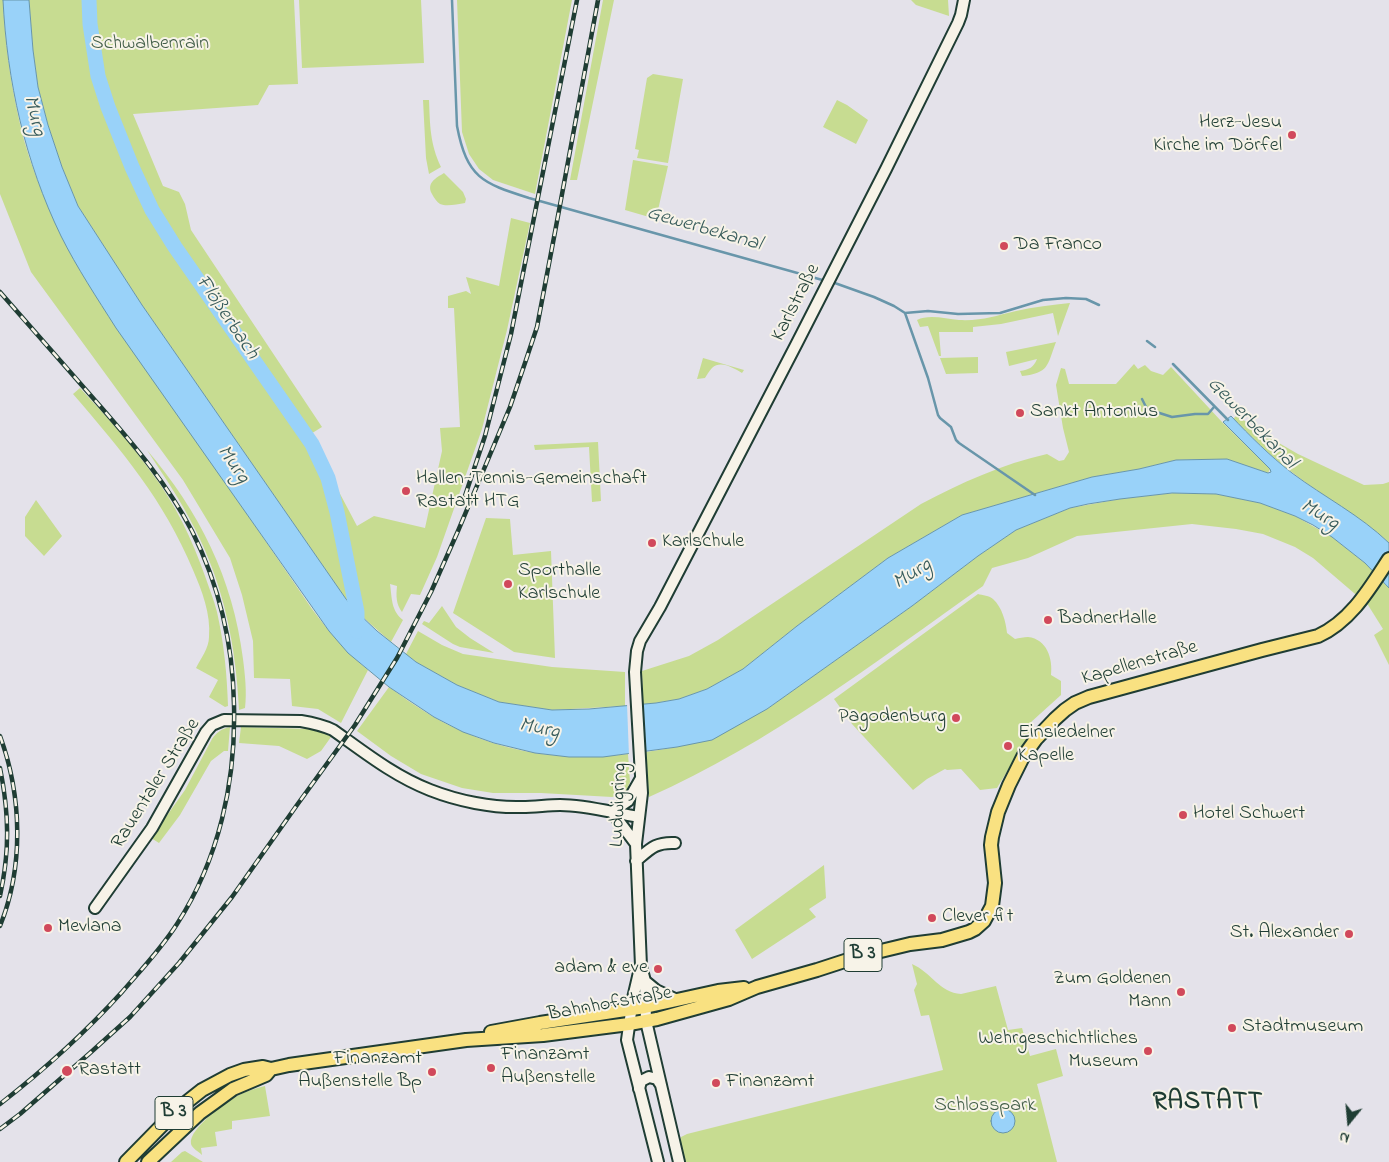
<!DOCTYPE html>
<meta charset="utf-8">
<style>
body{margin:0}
#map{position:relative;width:1389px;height:1162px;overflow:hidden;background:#e4e2ea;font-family:"Indie Flower",sans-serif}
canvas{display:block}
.north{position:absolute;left:1324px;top:1097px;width:50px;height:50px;-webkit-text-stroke:4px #f7f3e8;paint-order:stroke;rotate:197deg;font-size:14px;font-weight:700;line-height:20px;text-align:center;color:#1f3d34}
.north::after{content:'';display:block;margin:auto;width:18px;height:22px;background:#1f3d34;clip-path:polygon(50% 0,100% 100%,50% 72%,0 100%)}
</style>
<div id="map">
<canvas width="1389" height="1162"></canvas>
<div class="north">N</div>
</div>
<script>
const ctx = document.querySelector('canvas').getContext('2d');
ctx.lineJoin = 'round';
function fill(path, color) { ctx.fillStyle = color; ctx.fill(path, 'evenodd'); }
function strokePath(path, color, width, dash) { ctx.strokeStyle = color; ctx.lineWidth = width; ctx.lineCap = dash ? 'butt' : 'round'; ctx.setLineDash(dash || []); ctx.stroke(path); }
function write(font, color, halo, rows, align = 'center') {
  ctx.font = font + ' "Indie Flower",sans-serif'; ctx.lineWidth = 4; ctx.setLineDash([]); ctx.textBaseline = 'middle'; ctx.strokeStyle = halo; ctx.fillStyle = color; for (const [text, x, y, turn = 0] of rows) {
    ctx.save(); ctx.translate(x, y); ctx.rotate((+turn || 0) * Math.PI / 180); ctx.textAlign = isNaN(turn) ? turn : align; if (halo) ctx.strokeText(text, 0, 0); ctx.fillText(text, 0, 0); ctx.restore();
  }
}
const green = new Path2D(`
 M0,0H3C5,47 12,94 24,140C37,187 60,233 84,276L312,609C329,632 347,652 368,670L341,723L318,709L292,706L290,679L254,678L253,641L242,595L230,558L183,480L31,272L0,194Z
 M29,0H86C88,25 90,52 95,76C102,105 115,132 126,159L106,92L93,24L92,0H294L298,84L269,85L258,105L133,114L163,186L179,192L185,204L191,230L322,427L309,435L357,526L374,516L425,528L442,451L440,428L460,427L454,308H448V296L466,291L471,294L466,277L499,286L511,218L530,223L507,330L482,429L437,557L420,595L411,594L402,612C396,604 396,596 397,586L390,584C392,598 391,611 403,620L391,642L357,612L346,599L142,305L78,206L62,167L48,125L38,87L33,51Z
 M299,0H421L424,63L302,68Z
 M457,0H572L535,194L493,180L479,169L469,154L462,132Z
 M603,0H614L577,180H570Z
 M911,0H948L949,16L916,5Z
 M653,74L683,79L668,163L637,158L639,150L635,149L647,78Z
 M423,100H429C430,125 430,144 441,167L429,174L426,158Z
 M837,100L847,105L868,120L856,144L823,127Z
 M633,160L668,166L656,219L625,210Z
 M444,173L463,192L466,199L465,203C457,204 447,207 440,204C437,202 434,198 432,194C426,183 436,178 444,173Z
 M1070,303L1058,336L1053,313L1001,324L973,327V332H939L941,356H939L928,326L920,327L917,320C929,314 946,319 959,320C983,321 994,316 1016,311C1034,307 1052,305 1070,303Z
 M1056,342C1047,366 1049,373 1022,376L1020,371C1029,370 1034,367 1037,359L1009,366L1006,352Z
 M978,357V373L946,374L940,358Z
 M703,358L744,370L742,373C733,368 721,360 712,368C709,371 707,375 705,378L697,379Z
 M1134,364L1138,369L1145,365L1151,371L1163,375L1171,367L1222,422L1270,469L1268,473L1227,459L1176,460L1139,469L1092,477L962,515L888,558L797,626L743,669L707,689L679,699L643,705L642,671L689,656L718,640L921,504C961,483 1002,464 1047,454L1059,461L1064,460L1069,452L1063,428L1056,385L1061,368L1065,369L1069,384H1116Z
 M80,388C105,415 130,442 151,472C175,503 192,539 205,576C209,588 214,600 217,612C224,643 227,674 228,706L225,707L209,697L218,680L196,668C201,658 209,648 209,637C211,614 202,591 193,570C164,500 122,451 73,394Z
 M1237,415L1258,431L1298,454L1364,485L1383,484L1389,482V543C1360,515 1324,498 1293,473C1271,457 1253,438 1233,419Z
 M598,442L601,501L592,502L589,447L535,450L534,445Z
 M147,450C199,511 233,578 243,659C245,675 247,692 245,708L239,710C236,646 224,586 195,529C181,501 164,476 147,450Z
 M1173,493L1216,494L1260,503L1295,516L1332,537L1365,563L1389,588V665L1374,635L1383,629L1368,605L1313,558L1295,547L1263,534L1236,529L1192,524L1077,536L1028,558L992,568L983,586C875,662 769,744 649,797L646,752L677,747L767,709L912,606L978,556L1016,530L1070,508L1120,499Z
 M36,500L62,536L44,556L25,536V517Z
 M486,518L510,519L513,555L551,551L555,658L514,652L453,613Z
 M978,594C982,595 990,596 993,599C1002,607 1006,622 1007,633L1015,639C1019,638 1024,637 1028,637C1047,639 1053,659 1051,675L1061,681V695L1030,723L1035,731L1014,760L997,788L980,790L961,769L947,770L945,769L927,779L913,790L852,724L834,699Z
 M442,606L456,627L470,638L494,653L460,647L453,644L422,624L424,621L429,623Z
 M418,631L442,645L463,654L552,667L625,672V706L552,710L499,702L457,685L416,662L406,654Z
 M389,687C412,704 437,721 464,732C515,755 572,761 628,754L630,782L625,794L612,797L541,793H493L462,788L421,774L391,756L357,731Z
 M230,727L228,751H224L211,761L180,815L159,843L151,838L185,790L212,739C217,732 221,729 230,727Z
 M241,727L312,729L323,731L331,737L321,751L307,759L279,746L239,743Z
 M824,865L826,898L809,909L816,917L752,959L735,930Z
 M912,964C931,972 940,993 961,994L996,986L1008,1030L1022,1028L1030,1056L1056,1049L1063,1076L1037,1084L1057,1162H685L680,1143L681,1137L687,1134L943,1070L929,1015L921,1016L914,990L917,984Z
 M265,1086L270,1116L232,1121V1129L215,1132L217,1146L201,1148L202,1155C199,1152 192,1148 191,1144C188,1128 230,1099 243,1093C250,1090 257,1088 265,1086Z
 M185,1151L203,1162H171L182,1152Z`);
const water = new Path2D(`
 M3,0H29L33,50L38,87L48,125L62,167L78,206L142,305L346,599L357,612L377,631L416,662L457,685L499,702L552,710L589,709L656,703L679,699L707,689L743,669L797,626L888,558L962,515L1092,477L1139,469L1176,460L1227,459L1268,473L1271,472L1270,469L1223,422L1231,416C1250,436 1270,456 1292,473C1324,497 1360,515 1389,543V588L1365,563L1332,537L1313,525L1295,516L1260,503L1216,494L1172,493L1120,499L1088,504L1070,508L1016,530L978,556L912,606L767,709L712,740L677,747L603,757H569L535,753L494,743L463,732L434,717L389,687L348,653L329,631L116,328C97,298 77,268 61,236C25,162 7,81 3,0Z
 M991 1121a12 12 0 1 1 24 0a12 12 0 1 1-24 0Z`);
const pier = new Path2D(`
 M643,702L646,754L629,756L627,704Z`);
const stream = new Path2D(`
 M452,0L457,126C467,178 482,183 529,198L826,281
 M832,282L874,297L894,306L905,313L928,311L958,314L1000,313L1043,300L1066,298L1086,299L1099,305
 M905,313L928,378L938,415L940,418L951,427L956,440L959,443L1035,495
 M1147,341L1155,347
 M1173,364L1228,420
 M1142,399L1147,409L1172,417L1195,414H1208L1214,407`);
const river = new Path2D(`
 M89,0L90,24L98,76L108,107L132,167L152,210L175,247L312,444L328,478L337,512L357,612V631`);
const tertiary = new Path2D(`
 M612,812L628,801L640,780
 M612,812L636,844
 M636,861C650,849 655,842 675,843
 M95,908L152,828L206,732L212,725L224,720L301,721C313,723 322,725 333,730C364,752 394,776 430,790C458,801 492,808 522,807C535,807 548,805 560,805C587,805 613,813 639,817
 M640,968L633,998L627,1040L658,1162
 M645,981L656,990L675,999
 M639,1089L641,1081L649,1077L657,1079L661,1085
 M679,1162L646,1021L645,981L641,966L636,844L642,793L635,672L637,651L640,641L660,607L797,343L886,169L958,23L961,15L964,0`);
const primary = new Path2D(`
 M491,1032L540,1023L645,1007L718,991L744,988
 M126,1162L178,1109L202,1090L230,1075L244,1070L263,1067L271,1069L289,1065L466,1040L543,1035L629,1024L657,1019L729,999L757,987L817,970L860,956L910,944L942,940L969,932L975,929L984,921L992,906L995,883L991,845L992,837L998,812L1009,785L1023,757L1036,739L1055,719L1065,710L1075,703L1089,697L1262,650L1318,636C1351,621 1370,588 1389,559
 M148,1162L200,1113L218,1100L233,1089L266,1075L271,1069`);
const rail = new Path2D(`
 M0,292C33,330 67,368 100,406C134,445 168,485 192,531C219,585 233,645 234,705C236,782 219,859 177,924C161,949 141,970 122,992C83,1035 45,1069 0,1104
 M465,496L485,436L511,334L577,0
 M0,736C22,796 24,867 0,926
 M0,768C9,813 10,850 0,896
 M0,1129L20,1114L90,1053L130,1017L179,963L232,897L297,805L355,725L397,658L431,592L458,531L510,407L526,360L537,327L555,232L598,0`);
const markers = [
 [1292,135,5,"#d1495b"],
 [1004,246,5,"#d1495b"],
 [1020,413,5,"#d1495b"],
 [406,491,5,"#d1495b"],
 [652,543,5,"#d1495b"],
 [508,584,5,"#d1495b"],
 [1048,620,5,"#d1495b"],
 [956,718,5,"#d1495b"],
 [1008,746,5,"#d1495b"],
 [1183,815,5,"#d1495b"],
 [932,918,5,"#d1495b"],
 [48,928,5,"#d1495b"],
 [1349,934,5,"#d1495b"],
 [658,969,5,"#d1495b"],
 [1181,992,5,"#d1495b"],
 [1232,1028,5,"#d1495b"],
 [1148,1051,5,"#d1495b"],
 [491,1068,5,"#d1495b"],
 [67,1071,6,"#d1495b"],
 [432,1072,5,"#d1495b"],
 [716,1083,5,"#d1495b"]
];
const shields = [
 [863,955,38],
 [174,1113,38]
];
const shieldNames = [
 ["B 3",863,955],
 ["B 3",174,1113]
];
const parkNames = [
 ["Schwalbenrain",150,45],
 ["Schlosspark",985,1107]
];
const poiNames = [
 ["Herz-Jesu",1282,124,"right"],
 ["Kirche im Dörfel",1282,147,"right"],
 ["Da Franco",1014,246],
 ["Sankt Antonius",1030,413],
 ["Hallen-Tennis-Gemeinschaft",416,480],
 ["Rastatt HTG",416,503],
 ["Karlschule",662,543],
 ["Sporthalle",518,572],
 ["Karlschule",518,595],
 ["BadnerHalle",1058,620],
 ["Pagodenburg",946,718,"right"],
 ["Einsiedelner",1018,734],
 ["Kapelle",1018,757],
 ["Hotel Schwert",1193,815],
 ["Clever fit",942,918],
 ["Mevlana",58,928],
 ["St. Alexander",1339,934,"right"],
 ["adam & eve",648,969,"right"],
 ["Zum Goldenen",1171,980,"right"],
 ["Mann",1171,1003,"right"],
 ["Stadtmuseum",1242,1028],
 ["Wehrgeschichtliches",1138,1040,"right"],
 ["Museum",1138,1063,"right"],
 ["Finanzamt",501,1056],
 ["Außenstelle",501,1079],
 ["Finanzamt",422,1060,"right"],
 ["Außenstelle Bp",422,1083,"right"],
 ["Rastatt",78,1071],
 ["Finanzamt",726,1083]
];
const streetNames = [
 ["Karlstraße",797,303,-63],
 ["Kapellenstraße",1140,664,-16],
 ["Rauentaler Straße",157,784,-58],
 ["Ludwigring",620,805,-88],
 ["Bahnhofstraße",610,1005,-10]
];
const waterNames = [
 ["Murg",33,116,76],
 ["Gewerbekanal",704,230,16],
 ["Flößerbach",226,318,56],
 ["Gewerbekanal",1251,424,46],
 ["Murg",232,465,55],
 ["Murg",1319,516,31],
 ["Murg",913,575,-32],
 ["Murg",539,730,11]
];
const districtNames = [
 ["RASTATT",1208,1104]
];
fill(green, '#c7dc91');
fill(water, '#99d2f9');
strokePath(water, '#6896aa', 1);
fill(pier, '#e4e2ea');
strokePath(stream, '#6896aa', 2.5);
strokePath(river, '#99d2f9', 15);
strokePath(tertiary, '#1f3d34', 14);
strokePath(primary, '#1f3d34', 16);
strokePath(tertiary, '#f7f3e8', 10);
strokePath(primary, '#f9e181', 12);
strokePath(rail, '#1f3d34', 4.5);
strokePath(rail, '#f7f3e8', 2.5, [8]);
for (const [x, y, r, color] of markers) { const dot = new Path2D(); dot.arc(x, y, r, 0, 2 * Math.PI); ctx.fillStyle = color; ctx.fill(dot); strokePath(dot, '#f7f3e8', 2); }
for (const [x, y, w] of shields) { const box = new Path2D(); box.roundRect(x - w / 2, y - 16.5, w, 33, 4); ctx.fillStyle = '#f7f3e8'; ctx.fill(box); strokePath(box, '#1f3d34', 1); }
write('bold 19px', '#1f3d34', null, shieldNames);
write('20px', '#415d47', '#f7f3e8', parkNames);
write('20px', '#1f3d34', '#f7f3e8', poiNames, 'left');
write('20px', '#1f3d34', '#f7f3e8', streetNames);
write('italic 21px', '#375b5b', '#f7f3e8', waterNames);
ctx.letterSpacing = '1px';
write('bold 25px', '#1f3d34', '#f7f3e8', districtNames);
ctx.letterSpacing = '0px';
</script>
